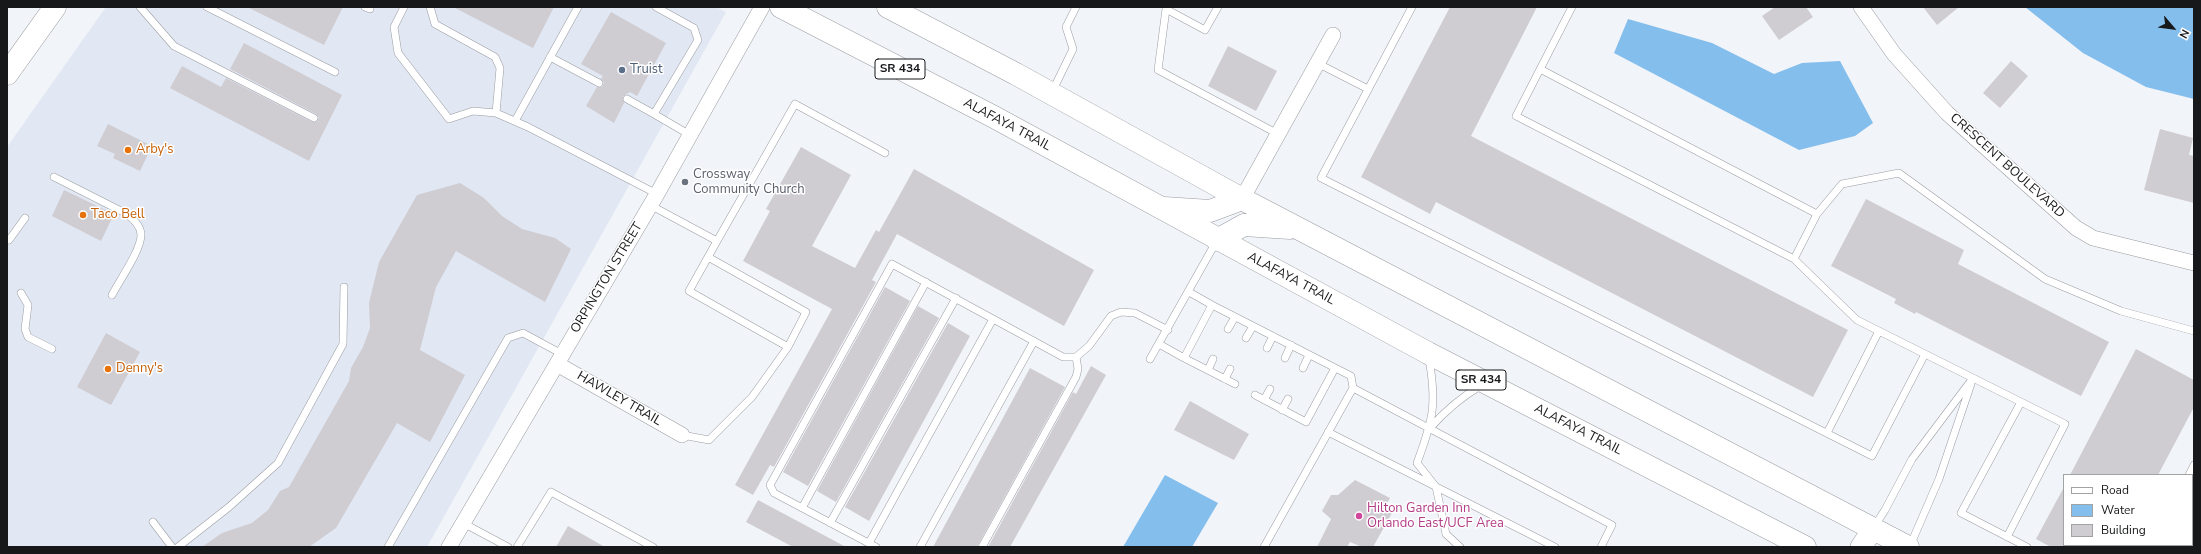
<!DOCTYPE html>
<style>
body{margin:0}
#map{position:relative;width:2201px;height:554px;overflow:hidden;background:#f1f4f9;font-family:"Nunito Sans",sans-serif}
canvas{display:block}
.frame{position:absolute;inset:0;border:8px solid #17181a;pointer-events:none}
.legend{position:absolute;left:2063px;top:474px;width:130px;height:72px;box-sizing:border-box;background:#fff;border:1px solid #a2a3a3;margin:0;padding:5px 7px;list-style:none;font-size:12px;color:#17181a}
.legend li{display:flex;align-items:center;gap:8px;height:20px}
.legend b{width:20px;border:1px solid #a2a3a3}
.north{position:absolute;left:2153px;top:8px;width:40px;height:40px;-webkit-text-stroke:3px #fff;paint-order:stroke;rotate:118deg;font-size:11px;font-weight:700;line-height:16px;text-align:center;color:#17181a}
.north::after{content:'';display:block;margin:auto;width:14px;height:18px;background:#17181a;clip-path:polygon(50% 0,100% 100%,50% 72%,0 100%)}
</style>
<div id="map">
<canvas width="2201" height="554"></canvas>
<div class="frame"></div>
<ul class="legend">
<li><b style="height:5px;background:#fff"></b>Road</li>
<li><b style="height:11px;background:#84beed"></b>Water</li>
<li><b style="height:11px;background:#cfcdd2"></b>Building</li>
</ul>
<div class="north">N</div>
</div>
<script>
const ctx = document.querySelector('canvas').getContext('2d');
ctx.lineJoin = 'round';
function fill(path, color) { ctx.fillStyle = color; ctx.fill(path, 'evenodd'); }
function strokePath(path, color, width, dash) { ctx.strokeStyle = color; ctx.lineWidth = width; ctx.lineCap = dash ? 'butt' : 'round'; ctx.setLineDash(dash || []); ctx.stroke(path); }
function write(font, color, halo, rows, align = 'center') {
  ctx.font = font + ' "Nunito Sans",sans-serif'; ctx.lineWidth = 3; ctx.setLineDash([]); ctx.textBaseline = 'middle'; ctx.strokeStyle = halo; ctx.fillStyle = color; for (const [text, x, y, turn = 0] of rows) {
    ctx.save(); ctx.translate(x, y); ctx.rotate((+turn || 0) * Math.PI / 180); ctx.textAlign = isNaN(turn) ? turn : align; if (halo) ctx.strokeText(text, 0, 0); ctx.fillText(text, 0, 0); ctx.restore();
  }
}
const built = new Path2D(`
 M106,7H716L726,12L427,547H7V147Z`);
const water = new Path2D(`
 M2025,7H2194V99L2146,87L2083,53Z
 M1628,19L1712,43L1774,74L1802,63L1840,61L1873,123L1855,136L1799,150L1614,53Z
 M1165,475L1218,503L1192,547H1123Z`);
const building = new Path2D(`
 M247,7H343L324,45Z
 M453,7H554L533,48Z
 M1450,7H1537L1471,136L1848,330L1813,397L1436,202L1430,214L1361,177Z
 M1775,7H1806L1813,17L1779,40L1762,16Z
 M1923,7H1959L1937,25Z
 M611,12L666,43L637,96L630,92L623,96L624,103L614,123L586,106L597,87H602L604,82L601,79L603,76L581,64Z
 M244,43L342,95L309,161L170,88L182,66L221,87L226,78L312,122H317L319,117L316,114L230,69Z
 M1228,46L1277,71L1256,111L1208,86Z
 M2011,61L2028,76L2000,108L1983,93Z
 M108,124L152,146L140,171L113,158L115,154L97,146Z
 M2160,129L2193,138L2189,155L2194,156V203L2144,190Z
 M801,147L851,175L812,246L855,268L876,230L879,232L914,169L1094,270L1064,326L897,234L872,280L876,282L774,467L770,465L753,495L735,485L832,309L743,261L770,211L766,209Z
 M460,183L484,198L502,216L522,229L555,238L571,249L545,302L456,251L436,287L420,350L465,375L430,442L397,423L336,528L309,547H202L222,533L252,523L268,510L280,491L289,487L349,381L351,368L363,347L370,328L369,303L379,262L417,195Z
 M64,190L114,214L101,241L52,216Z
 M1866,199L1964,250L1958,264L2109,342L2081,396L1916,312L1915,314L1894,303L1896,299L1831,266Z
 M885,287L910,301L808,486L783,472Z
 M918,306L939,318L836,502L817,491Z
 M948,323L970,336L869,521L845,507Z
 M106,333L140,352L111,405L77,387Z
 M2136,349L2194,380V407L2158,475H2070Z
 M1091,366L1106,375L1010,547H988L1073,392L1076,394Z
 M1030,368L1065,387L977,547H933Z
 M1190,401L1249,434L1234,460L1174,430Z
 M1355,480L1390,498L1384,509L1392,513L1373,547H1362L1350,542L1347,547H1317L1331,519L1322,511L1331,495H1338Z
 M2064,487V547H2051L2036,539Z
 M758,500L846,547H793L746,522Z
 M568,526L605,547H556Z`);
const lane = new Path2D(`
 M140,7L174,46L314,118
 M207,7L335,72
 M365,7L370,9
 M404,7L394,27L398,53L449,119L473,111L496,113L528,127L657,194
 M430,7L435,24L495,57L500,68L496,113
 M656,7L694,28L698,40L654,114L690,135
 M1218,7L1205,30L1166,9L1158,70L1278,134
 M1412,7L1321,178L1872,456L1925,354
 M1572,7L1516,116L1794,259L1857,320L2021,402L1961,513L2027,547
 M550,57L599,83
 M1317,63L1368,89
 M1540,69L1817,214L1794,259
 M1052,92L1073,49L1066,27L1076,7
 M627,99L654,114
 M515,121L578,7
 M54,177L127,214C133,219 140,225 141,234C142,249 119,281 112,295
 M650,205L717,241L689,291L788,347
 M1817,214L1842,184L1899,173L2045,279L2121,311L2194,331
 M9,240L25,218
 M717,241L795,104L885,153
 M21,293L28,305L25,329L28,337L52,349
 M1212,305L1351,376L1353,388
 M1228,329L1235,317
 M1246,338L1253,326
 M1159,344L1184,358L1212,305L1189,292
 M1267,348L1273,336
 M1184,358L1235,384
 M1285,358L1291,345
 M1150,359L1216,242
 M1429,359C1437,404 1433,420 1417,463L1436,487L1446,534L1460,547
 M1303,368L1309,355
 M1208,370L1213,359
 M1225,379L1230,369
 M1255,395L1306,422L1335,368
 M1264,400L1270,389
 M1282,410L1288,399
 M1430,428C1446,410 1461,397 1482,385
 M1328,432L1555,547
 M1827,433L1879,331
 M682,435L709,440L752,397L788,347L806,312L708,257
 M2189,475L2194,465
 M802,508L926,282
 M153,522L172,547
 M463,523L508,547
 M830,523L956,298
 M1874,527L1885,510L1912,459L1973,378
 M2007,537L2065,424L2021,402
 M869,543L993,319
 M1910,546L1939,479L1971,384
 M178,547L229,507L278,463L343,344L344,287
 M388,547L508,338L523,333L562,354
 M517,547L551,492L653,547
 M876,547L774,493L770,485L892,264L1063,357H1076L1089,346L1111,316L1121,312L1135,313L1168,330
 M920,547L1034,341
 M982,547L1076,377L1078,369L1076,357
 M1264,547L1353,388L1612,525L1601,547
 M2150,547L2151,545`);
const street = new Path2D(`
 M1861,7L1894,54L1947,113L2076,228L2093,238L2194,263
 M1242,199L1333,35
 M557,364L682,435
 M449,547L657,194L762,7`);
const secondary = new Path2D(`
 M1861,547L1873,529`);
const primary = new Path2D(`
 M781,7L994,117L1428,353L1805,547
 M888,7L1016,74L1242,199L1908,547
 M1164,208L1210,211L1242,199
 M1217,240L1244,225L1290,228`);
const highway = new Path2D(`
 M7,74L55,7`);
const markers = [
 [622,70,4,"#5c6f8a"],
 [128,150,4,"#e8710a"],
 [685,182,4,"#6b7280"],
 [83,215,4,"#e8710a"],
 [108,369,4,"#e8710a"],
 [1359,516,4,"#d1479c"]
];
const shields = [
 [900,69,50],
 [1481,380,50]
];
const shieldNames = [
 ["SR 434",900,69],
 ["SR 434",1481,380]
];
const serviceNames = [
 ["Truist",630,70]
];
const streetNames = [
 ["ALAFAYA TRAIL",1007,125,28],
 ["CRESCENT BOULEVARD",2007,166,42],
 ["ORPINGTON STREET",607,278,-59],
 ["ALAFAYA TRAIL",1291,279,28],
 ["HAWLEY TRAIL",619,399,30],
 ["ALAFAYA TRAIL",1578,430,27]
];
const foodNames = [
 ["Arby's",136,150],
 ["Taco Bell",91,215],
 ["Denny's",116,369]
];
const worshipNames = [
 ["Crossway",693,175],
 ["Community Church",693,190]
];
const hotelNames = [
 ["Hilton Garden Inn",1367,509],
 ["Orlando East/UCF Area",1367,524]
];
fill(built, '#e1e7f3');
fill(water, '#84beed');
fill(building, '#cfcdd2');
strokePath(lane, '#9a9ca1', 8);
strokePath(street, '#9a9ca1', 16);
strokePath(secondary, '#9a9ca1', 22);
strokePath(primary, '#9a9ca1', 23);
strokePath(highway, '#9a9ca1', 23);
strokePath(lane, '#fff', 7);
strokePath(street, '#fff', 15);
strokePath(secondary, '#fff', 21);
strokePath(primary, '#fff', 22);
strokePath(highway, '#fff', 22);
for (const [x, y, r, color] of markers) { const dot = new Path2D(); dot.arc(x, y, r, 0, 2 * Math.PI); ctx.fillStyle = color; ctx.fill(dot); strokePath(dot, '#fff', 1.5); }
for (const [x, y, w] of shields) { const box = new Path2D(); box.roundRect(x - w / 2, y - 10, w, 20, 3); ctx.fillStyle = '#fff'; ctx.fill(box); strokePath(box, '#17181a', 1); }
write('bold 12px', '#17181a', null, shieldNames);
write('13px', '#4e5e75', '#fff', serviceNames, 'left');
write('13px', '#17181a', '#fff', streetNames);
write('13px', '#c56008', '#fff', foodNames, 'left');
write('13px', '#5b616d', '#fff', worshipNames, 'left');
write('13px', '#b23c85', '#fff', hotelNames, 'left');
</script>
